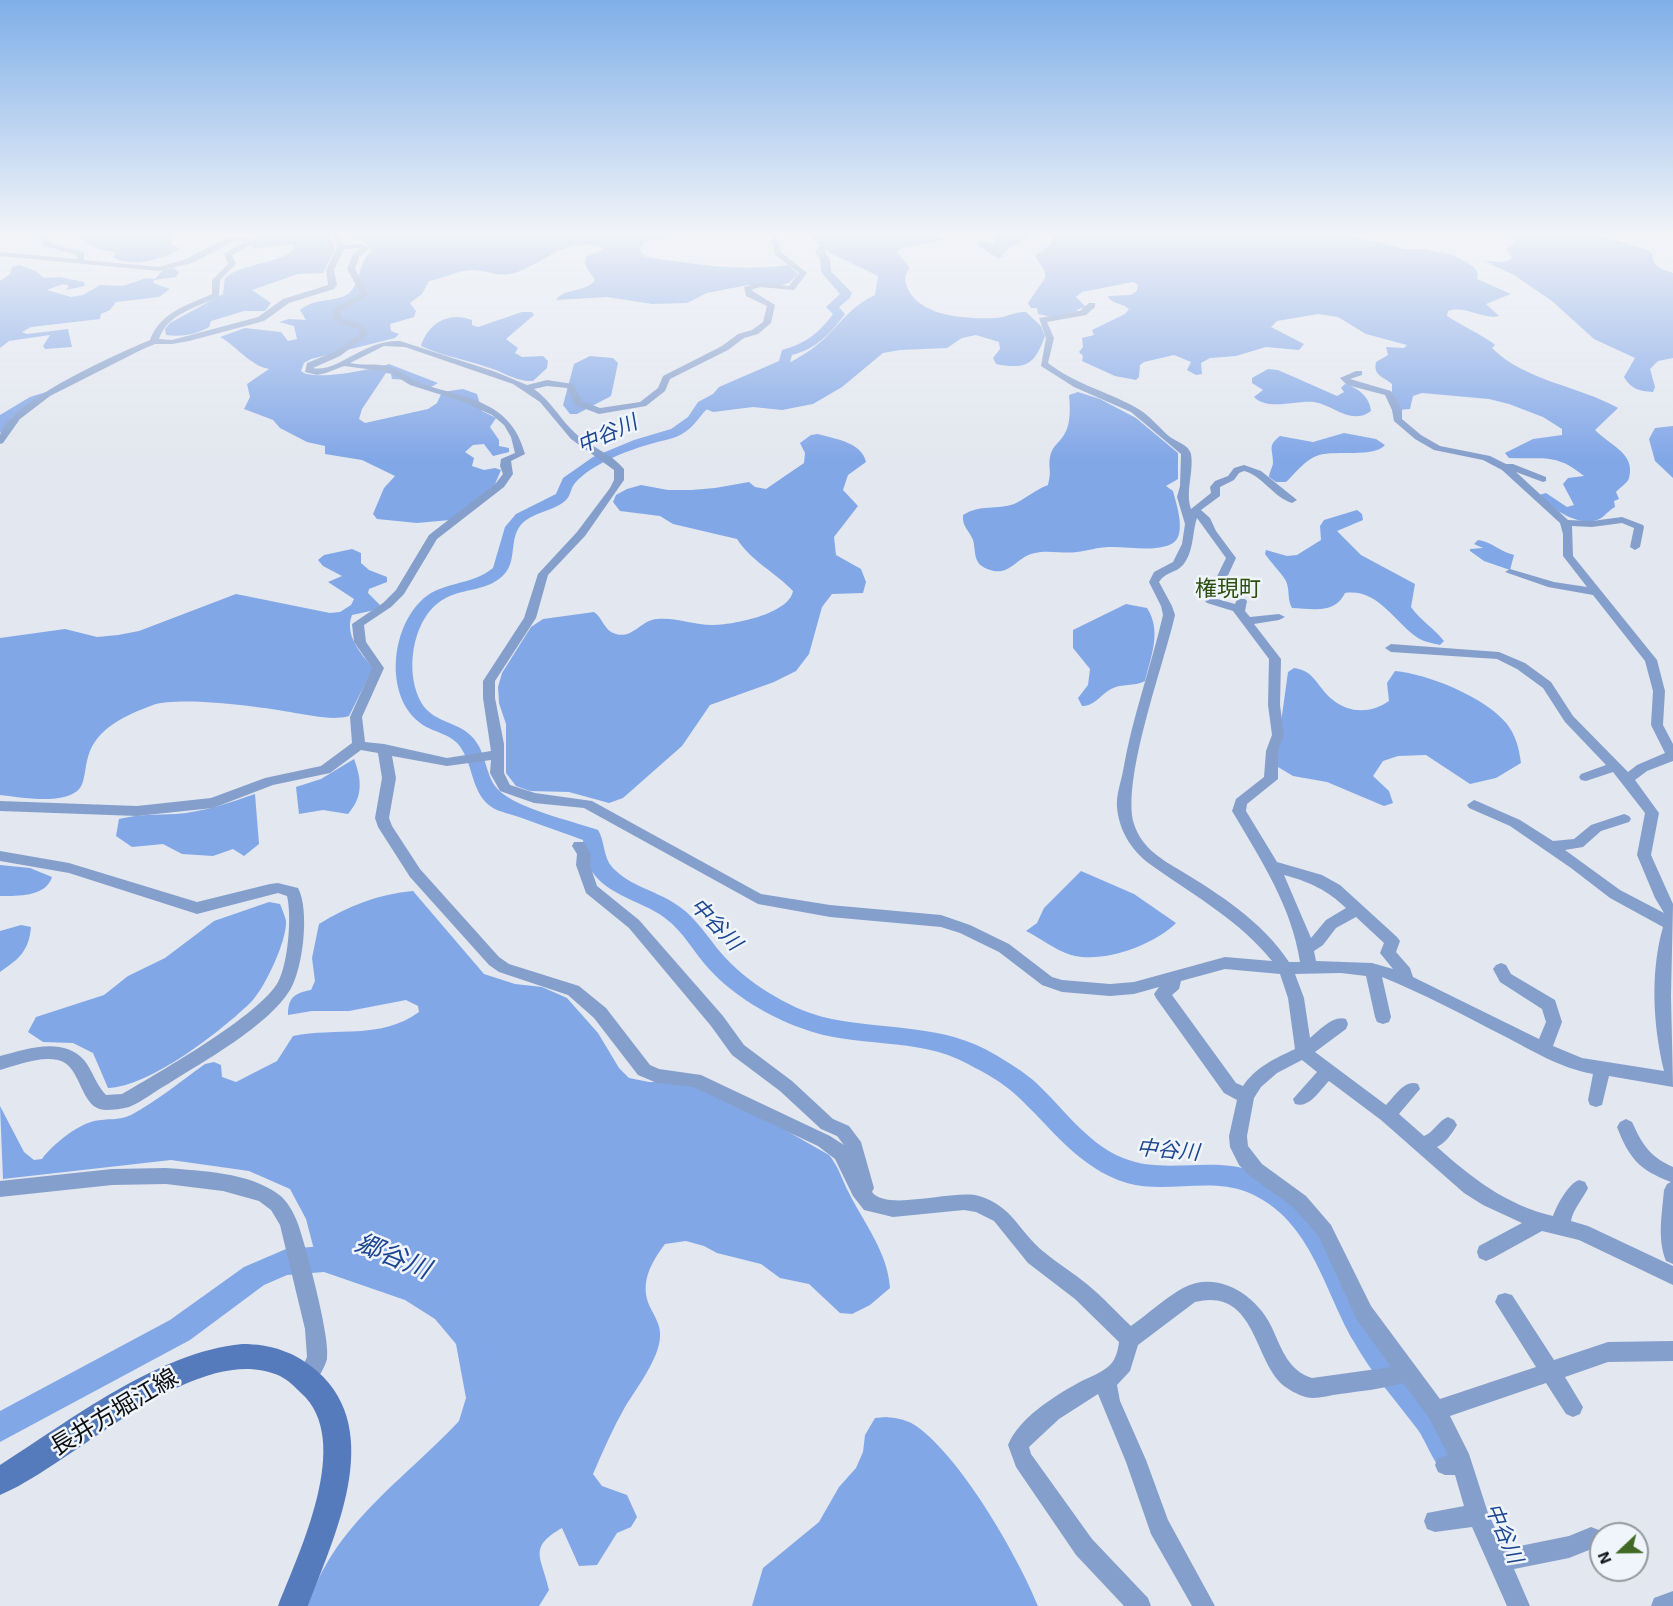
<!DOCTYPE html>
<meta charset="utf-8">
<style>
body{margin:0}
#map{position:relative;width:1673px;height:1606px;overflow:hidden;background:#e3e7ef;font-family:"Exo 2",sans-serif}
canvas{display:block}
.north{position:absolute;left:1589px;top:1522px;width:60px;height:60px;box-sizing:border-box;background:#f0f5fc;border:2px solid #95999e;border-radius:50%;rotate:248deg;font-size:16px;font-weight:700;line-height:24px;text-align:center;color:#0d0f11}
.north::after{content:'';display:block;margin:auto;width:21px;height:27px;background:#416824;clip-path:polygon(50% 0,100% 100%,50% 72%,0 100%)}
</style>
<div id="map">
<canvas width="1673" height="1606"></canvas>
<div class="north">N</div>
</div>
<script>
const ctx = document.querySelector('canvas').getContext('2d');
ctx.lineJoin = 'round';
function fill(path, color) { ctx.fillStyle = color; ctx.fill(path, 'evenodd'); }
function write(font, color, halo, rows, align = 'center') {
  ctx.font = font + ' "Exo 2","Noto Sans JP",sans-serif'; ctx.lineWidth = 5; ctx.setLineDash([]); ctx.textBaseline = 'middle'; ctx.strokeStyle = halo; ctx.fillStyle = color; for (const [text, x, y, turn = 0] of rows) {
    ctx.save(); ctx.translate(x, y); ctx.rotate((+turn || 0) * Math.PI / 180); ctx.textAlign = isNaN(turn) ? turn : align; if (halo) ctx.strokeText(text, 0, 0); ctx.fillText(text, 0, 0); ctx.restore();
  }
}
const forest = new Path2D(`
 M73,234H177L170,243L180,249C162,260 131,268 112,257L116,254L114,252L98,249Z
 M250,234H329L335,249L323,273L298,274L252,290L271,303L265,311H244L211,321L209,327C195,335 181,337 166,335L165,329L170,323L223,294L225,278C243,262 284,264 294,248L292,244L254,249L252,246L256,238Z
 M353,234H676L679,237L645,242L640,249L642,253L647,257C694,264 740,272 788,265L798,274L789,283L782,285H748L707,293L687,303L652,304L607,297L556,300C565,287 586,293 595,280C591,271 581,267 587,256L603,250V248C571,236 548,259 520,271C498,280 489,269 470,270C457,271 442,279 429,281L422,294L410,303L416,311L414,317L390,324L391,331L399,334L395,338L311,359L304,363L301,371C312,382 374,369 389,364L438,383L431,387L410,380L392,379L391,374L386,373L362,409L359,419L365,423L428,409L437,403L442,392L463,389L477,394L482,411L496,418L490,427L499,440V446L509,448V452L493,456L484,444L473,445L465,452L474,458L472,466L484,470L495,468L501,470L495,484L450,520L417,523L377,519L373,514L384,488L395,476L362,460L325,454V446L307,442L280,428L273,420L244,409L250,397L247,384L269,369C249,365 238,347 220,337L245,328L281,332L288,341L297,339L294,326L279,322L289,319L306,320L300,310C316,297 334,303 348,294C361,284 358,262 372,250L364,241L355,240L352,237Z
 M817,234H934L945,240L902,248L897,252L910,268C904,275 904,280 908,289C921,317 967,319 994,318C1005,318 1015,311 1026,312L1041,326L1045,336C1035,364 1027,370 996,364L993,358L1000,349L999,342L976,335L962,338L947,348L900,350L883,353L842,387L813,404L782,410L753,407L713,412L706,409C713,396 768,375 783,366C799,358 817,347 829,334C844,318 855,304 875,295L878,276L828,252Z
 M994,234H1039L1010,247L999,259L976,244L981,241L994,244Z
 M1052,234H1347L1404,249H1425L1453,255L1473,266L1478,273L1477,279L1511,294L1486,304L1499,316C1482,320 1466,305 1448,311L1447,316C1456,322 1491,340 1495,345L1492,348C1525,381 1579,386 1618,408L1595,430C1609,445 1636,453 1629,478C1628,483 1620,487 1616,492L1619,499L1614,501L1615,507C1610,510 1608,512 1604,516C1585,532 1551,509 1539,495L1546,493L1567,507L1574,505L1563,484L1568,478L1584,476C1555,452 1542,460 1509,458L1505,453L1533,439L1562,435V429L1543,417L1509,404L1489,399L1422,393L1413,396L1410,409L1399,410L1392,395V384C1382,376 1373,375 1376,362L1388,355L1386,347L1404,348L1407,345L1366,334L1338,317L1318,314L1277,321L1271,327L1304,344L1299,350L1266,347L1236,356L1210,358L1201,363L1202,374L1196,375L1187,370L1191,362L1174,355L1144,362L1140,365L1139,377L1136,380L1115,376L1082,361L1083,356L1079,352L1083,347L1082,338L1094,335L1092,330L1125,314L1129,309C1123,303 1110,304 1108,296L1131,295L1137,291L1138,285L1133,282L1082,292L1076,297L1086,307L1076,310L1079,311L1052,317L1038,314L1037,308H1031L1028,303L1045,278V272L1035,256L1051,244Z
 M1502,234H1593L1648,250L1652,253C1653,267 1661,269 1673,273V358L1658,361L1650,369L1655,387L1653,392C1639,391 1631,389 1624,377L1635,358L1594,339L1552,301L1514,275L1484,261L1505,262L1512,258L1506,250L1515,242Z
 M19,265L36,271L44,278L60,277L84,282L85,286L66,290L69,286L63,284L47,290L71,297L83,295L100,285L123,286L146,278L155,279L163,270L174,268L179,272L176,277L154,280L153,283L170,289L159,297L116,302L110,310L101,314L100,319L31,327L22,332L27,334L68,329L72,347L45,349L43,346L50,335L9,341L0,348V281L10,274L12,267Z
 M522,312H532L534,315L506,339L518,348L515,353L522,357L543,356L548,361L547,368L533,381C518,382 507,374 493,369C469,360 445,357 421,346C428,323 449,311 472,320V325L478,327Z
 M590,356L613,358L618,363L611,396L577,414H570L563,405L574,364Z
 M1268,369L1278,370L1337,396L1344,392L1341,388L1345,384C1358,388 1370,397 1371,411C1351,426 1334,405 1314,402C1297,400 1267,411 1254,397L1263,390L1252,383V378Z
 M46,392L12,417L0,433V415L30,397Z
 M1078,392L1100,399L1136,418L1178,453V479L1166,486L1173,491C1176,503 1187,534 1173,543C1157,553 1127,546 1109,547C1098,547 1087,551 1077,552C1062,554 1046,549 1031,554C1014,560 1008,579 985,568C973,562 976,551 973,540C969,530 962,527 963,515C980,504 997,510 1014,504C1023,500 1037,489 1048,485C1052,470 1048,468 1050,457C1052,445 1061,442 1065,433C1071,423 1070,406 1069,395Z
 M1673,426V478L1655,461L1649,439L1655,428Z
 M1344,433L1376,439L1385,445C1374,458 1336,450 1319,455C1305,459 1296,473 1286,482H1276L1269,477C1269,472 1273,467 1273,462C1273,449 1267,446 1280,436L1313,442Z
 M818,434C835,439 862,442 866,462L848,475L843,490L858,506L834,537L836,555L861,569L866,582L863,593L832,594L822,607L809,654L796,671L774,682L710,705L682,746L623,798L609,803L569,792L530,791L516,786L506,773V724L499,703L498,687L502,673L531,627L543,619L594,612C603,618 604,631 616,634C633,639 641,620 657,619C676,617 694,625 712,625C733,625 789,614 793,591C775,572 751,561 737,539L673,524L660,516L620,511L613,502L616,495L627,489L641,485L668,490H692L715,488L749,482L755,487L766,489L804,463L805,453L800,443L811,435Z
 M1357,510L1362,514L1363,520L1337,531L1361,555L1415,584L1411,607C1421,621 1434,628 1444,641L1440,645C1433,643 1424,642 1418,638C1394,622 1378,588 1345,593C1335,614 1313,609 1292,608C1287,599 1290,590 1286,581C1280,571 1271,563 1265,554L1266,550L1287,556L1297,555L1321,540L1320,526L1324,520Z
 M1478,540C1492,542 1501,552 1514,555L1510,570L1484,561L1470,551V549L1483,548L1474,544Z
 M352,549L361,553V563L369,570L387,577V582L369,589L368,593L380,605L375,610L352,615C344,635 361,654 373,668L349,716C331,721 312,715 295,713C263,707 181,696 153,705C126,715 96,728 88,757C85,766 85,781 80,788C66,806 19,797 0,795V638L65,629L97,637L118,635L139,631L236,594L330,613L340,612L351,605L354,599L328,582L342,576L323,566L318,560L324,555Z
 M1126,604L1147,608C1162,631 1151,656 1145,681C1134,687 1122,683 1111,689C1100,695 1095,706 1082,706L1078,698L1088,685L1090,669L1073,648V630Z
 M1294,668C1316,671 1317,688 1333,700C1350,714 1372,713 1389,701L1387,683L1395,671C1428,674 1485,697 1507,724C1516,736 1519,748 1521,763L1496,778L1470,784L1426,755L1398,756L1383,761L1373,776L1389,791L1393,803L1384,806L1327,782L1293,776L1278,767L1273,755L1279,737L1288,672Z
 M354,759C362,780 363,797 348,814L323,810L299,814L296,787L321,779Z
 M255,794L259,844L244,856L233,849L213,856L182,854L163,844L132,847L116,836L119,819C139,814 156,815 176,814C203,812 229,803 255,794Z
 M0,865L30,868L52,877C46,897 17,896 0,896Z
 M1081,871L1134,894L1176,923C1154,945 1103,964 1071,955C1055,950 1040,938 1026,931L1037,923L1044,908Z
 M413,891L484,974L515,984L542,987L567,998L598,1033L619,1068L629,1078L649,1082H686L750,1110L829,1155C839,1167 842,1180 849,1193C864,1223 888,1253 890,1288L870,1305L852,1314L840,1313L809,1284L780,1278L761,1264L717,1253L704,1246L686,1241L665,1244C651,1263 639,1283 650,1307C655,1317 661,1326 660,1337C659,1359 636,1389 625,1407C613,1428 603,1451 593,1474L602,1486L627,1495L637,1517L631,1527L617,1533L597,1565L579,1566L562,1528C527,1548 542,1557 549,1590L539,1606H315L348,1539L464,1434L478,1400L466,1341L414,1295L355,1270L317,1261L306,1219L290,1189L249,1171L171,1160L3,1179L0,1106L24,1152L34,1160L42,1159C52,1145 77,1125 94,1121C107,1118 119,1121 131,1115C157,1101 181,1081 205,1064L214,1062L221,1065L222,1077L236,1082L277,1061L293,1036C336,1027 381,1040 419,1012L418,1006L406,1000L349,1011H312L288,1015C288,998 294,993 311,990L315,981L312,958L319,924C348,906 378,894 413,891Z
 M269,902L280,904C282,909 285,916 286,921C287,941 265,987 252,1001C222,1031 149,1087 108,1088L93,1053L73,1043L43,1042L28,1032L36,1017L104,995L128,976L165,958L214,921Z
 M21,925L31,927C29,951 19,959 0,972V931Z
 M886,1417C895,1418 904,1419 913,1424C958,1452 1018,1556 1038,1606H752L763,1568L819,1522L839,1487L856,1468L863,1452L865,1435L875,1418Z`);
const river = new Path2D(`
 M808,234H820L828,242L825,252L830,259L831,271L852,293L850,298L839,307L845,314C830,334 816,349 792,355L789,366L729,393C722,400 713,402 707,409C698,418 694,427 682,434C672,440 658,441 647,445C624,452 592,464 575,483C571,487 571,494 567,499C555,512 532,511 520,526C508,542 519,565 499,579C483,591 461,589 444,599C411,617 402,680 426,709C438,722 457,723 469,734C486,748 484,770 495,786C509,807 573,821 598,830C605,841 603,857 612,867C630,887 659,891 680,907C697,919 708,938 722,954C745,981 788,1008 823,1017C876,1030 934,1023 985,1049C1002,1058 1018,1068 1033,1080C1062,1106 1086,1143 1123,1158C1164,1175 1211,1156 1253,1171C1276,1179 1298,1193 1314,1212C1342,1243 1352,1287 1374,1323C1401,1368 1444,1404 1464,1454L1460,1465L1449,1469C1445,1468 1441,1467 1438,1465C1433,1460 1424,1438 1418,1430C1396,1401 1372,1374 1354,1342C1323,1289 1311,1218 1247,1192C1209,1177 1166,1194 1127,1183C1078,1168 1052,1128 1016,1095C1002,1082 985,1073 968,1064C918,1036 854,1049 801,1028C768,1016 734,996 710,970C694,953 684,932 665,918C640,899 600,895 587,862C585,855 585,847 583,840C562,832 540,825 519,817C511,814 500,812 493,808C471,794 474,767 461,748C452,733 432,733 419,722C385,695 391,631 420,602C439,581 472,586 493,568L505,527L516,514L556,494L563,478L593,457L634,440L671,429L688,417L698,402L713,394L719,387L779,361L782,350C805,344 819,333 833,314L826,307L840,294L821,272L820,259L815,252L819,245Z
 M324,1246L423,1280L455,1299L479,1327L483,1337L496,1398L482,1441L372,1549L340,1606H308C333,1525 404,1480 459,1421L466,1398L456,1344L435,1319L405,1300L324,1272L287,1275L264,1285L190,1340L0,1442V1411L170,1320L244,1267L286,1249Z`);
const street = new Path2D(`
 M39,234H46L50,243L84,252V260L159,267L186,259L227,238L243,236L254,239V243L232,255L236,264L220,280L219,297C197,307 167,314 159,339L172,340L258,317L283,299L328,285L326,270L337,247L333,234H340L344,245L361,244L370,248L359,257L355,269L369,295L342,310L340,315L344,319L365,326L368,335L340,356L313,368C338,373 364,339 400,341L496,372L527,385L547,380L573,384L582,401L600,408L640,402L658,388L663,376L722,346L738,334L752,330L763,322L767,306L746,296L744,287L760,283L789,286L799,273L775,255L770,234H777L781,252L807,273L794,290L760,287L751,290L775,305L771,323L758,334L744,338L728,350L670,379L665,391L646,406L599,414L575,405L567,388L547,386L534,389C551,401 560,419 575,433C590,447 611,453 624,469V480L585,536L548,575L536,618L495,681V698L504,744V773L510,785L535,793L592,801L761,894L830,905L941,915L970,925L1009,944L1052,977L1062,980L1110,984L1134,982L1225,957L1272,961C1239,920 1196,897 1154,867C1133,853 1119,832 1117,807C1116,795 1121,782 1123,771C1132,718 1151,667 1163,615L1161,606L1149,582L1154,572L1173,562L1182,544L1185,524L1177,497L1180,486L1181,454L1131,412L1074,387L1041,366L1046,338L1039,318L1080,311L1089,303H1095V307L1086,315L1047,322L1054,338L1048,363C1075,384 1106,391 1135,407C1149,414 1158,427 1170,437C1177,442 1189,445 1191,454C1194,473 1185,491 1191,509L1211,493L1210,487L1215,481L1228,476L1234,468L1244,465L1261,471L1297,500L1292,503C1273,497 1263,476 1244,471L1239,473L1234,480L1220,487V496L1201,510L1210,518L1216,531L1236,558L1217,599L1235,604L1237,599H1245L1247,601L1245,611L1250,617L1279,614L1285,617L1279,620L1254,624L1281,659L1280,705L1284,735L1278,751V779L1247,804L1246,811L1277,862L1322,875L1340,885L1397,937L1400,941L1396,952L1410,968L1413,977L1539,1039L1546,1022L1542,1009L1500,982L1493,969L1496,965L1501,963L1506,965L1511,974L1555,1000L1562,1022L1553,1046L1582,1058L1664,1071C1653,1026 1650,972 1663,927L1610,898L1571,868L1510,826L1469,808L1467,805L1474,800L1479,802L1520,820L1553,841L1574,839L1591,825L1624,814L1629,816L1631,819L1629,822L1601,831L1583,847L1565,850L1620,890L1664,913L1655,898L1637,855L1645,813L1613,772L1586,781L1581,780L1579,777L1581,774L1606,765L1565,722L1543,688L1517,669L1497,659L1391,652L1385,648L1391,644L1499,652L1525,663L1551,682L1573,716L1628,772L1637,765L1665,753L1651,725L1653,691L1645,661L1593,595L1548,587L1505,572L1510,569L1554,582L1587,587L1563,556V534L1560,523L1502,470L1483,460L1434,450L1415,439L1394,421L1392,410L1385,395L1347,385L1340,378L1356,371H1362V375L1350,379L1391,391L1402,410V419L1421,435L1440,446L1490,456L1506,464H1513L1546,477V481L1543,482L1516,472L1568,520L1592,521L1622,517L1643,525L1644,527L1640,547L1635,550L1630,547L1634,528L1622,523L1592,527L1572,526L1573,556L1657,660L1665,691L1663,725L1673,744V761L1647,771L1635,780L1659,813L1651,855L1673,904L1671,996L1673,1087L1609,1076L1602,1105L1596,1107L1590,1105L1588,1100L1593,1074C1560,1068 1533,1051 1504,1036C1463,1015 1424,994 1382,977L1391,1017L1389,1022L1383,1024L1377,1022L1375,1017L1366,976L1341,973L1295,974L1304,998L1310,1038C1320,1030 1333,1015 1346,1019L1348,1024L1346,1029L1315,1052L1386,1105C1395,1096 1405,1079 1418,1084L1420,1089L1399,1114L1424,1136C1434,1132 1438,1121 1448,1117L1454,1120L1457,1125C1452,1134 1445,1143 1437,1147C1472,1178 1506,1205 1553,1216C1557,1205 1568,1184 1579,1180L1585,1182L1588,1188C1583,1199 1573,1209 1571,1221L1588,1226L1673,1266V1285L1579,1240L1542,1231L1493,1258L1486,1261L1479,1258L1477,1252L1479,1246L1522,1223L1483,1205L1464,1193L1381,1120L1329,1081C1320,1090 1309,1109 1295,1104L1293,1099L1317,1072L1302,1060L1277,1073L1261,1087L1254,1098L1247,1136L1248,1146L1262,1164L1306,1196L1331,1225L1371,1306L1440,1399L1536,1367L1495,1302L1498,1295L1505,1293L1512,1295L1554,1360L1608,1342L1673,1341V1361L1608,1362L1565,1377L1583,1407L1580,1414L1573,1417L1566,1414L1546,1383L1450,1416L1469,1454L1488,1513L1505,1549L1569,1536L1591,1527L1599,1530L1601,1536L1599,1546L1569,1558L1514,1569L1530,1606H1507L1472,1527L1435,1532L1427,1529L1424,1521L1427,1513L1464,1506L1455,1475H1445L1438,1472L1435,1465L1438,1458L1448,1455L1429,1418L1403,1383C1383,1389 1361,1391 1340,1394C1331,1395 1321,1398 1313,1398C1305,1398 1294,1393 1287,1388C1253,1366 1258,1286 1195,1302L1138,1345L1130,1371L1117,1385L1120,1401L1146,1460L1168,1520L1215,1606H1192L1151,1534L1126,1462L1098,1394L1059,1419L1029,1447L1031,1454L1092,1539L1148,1598L1151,1606H1124L1076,1555L1016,1467L1008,1445C1019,1418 1053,1397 1078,1383C1089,1377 1102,1373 1111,1364C1116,1358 1118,1350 1119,1342L1075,1299L1028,1263L994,1221L976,1212L964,1210L893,1217L864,1210L853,1196L835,1159L818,1146L693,1087L657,1083L638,1075L594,1018L568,995L499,972L489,965L410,877L378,827L375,818L382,778L378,753L361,750L330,773L273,785L213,808L137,816L0,811V801L137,806L211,798L265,778L321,766L352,743L350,717L372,668L354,642L352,624L383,603L396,590L429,535L496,483L503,474L500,466L501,459L515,453L511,437L504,425L492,415L461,401L410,385L389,372L344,366L326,373L317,375L305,372L307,363L334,352L360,334L358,329L338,323L332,315L336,307L361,294L347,269L352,256L360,248L344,249L334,270L337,285L334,289L289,303L264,321L189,341L172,344H155L143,349L50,396L20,419L3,443L0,444C0,441 0,438 0,435C10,401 117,354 150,340C160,312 188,305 212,294V280L228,264L224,254L245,241L232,242L192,263L159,271L0,256V252L77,259V255L44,246ZM384,346L405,347L513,384L540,402L571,439L614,470V480L610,488L577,532L538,574L524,618L483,681V698L491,751L447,758L384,744L365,742L362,717L384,668L366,642L364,625L391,607L404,594L437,539L504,487L513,474L511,461L525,454C511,400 466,399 420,383C408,378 400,369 387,366C375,363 362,366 350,363ZM1197,518L1226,558L1205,601L1207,603L1233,611L1269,659L1268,705L1272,735L1266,751L1264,777L1236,799L1232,811C1260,858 1292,907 1300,962H1289C1262,921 1219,894 1178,869C1159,858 1141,846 1134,824C1121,780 1164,664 1175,615L1172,606L1159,582C1165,572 1176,573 1183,565C1194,552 1192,533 1197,518ZM392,756L447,766L491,760L490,773L500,791L534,803L584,808L758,904L830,917L941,927L960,933L999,952L1042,985L1062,992L1110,996L1134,994L1159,987L1154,994L1156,998L1224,1093L1237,1100L1229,1136L1230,1147L1239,1165L1250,1176L1294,1208L1319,1237L1357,1320L1391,1367L1312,1378C1289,1371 1282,1350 1273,1330C1259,1297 1219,1269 1183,1288C1165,1298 1148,1314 1131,1326C1117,1313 1103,1297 1088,1285C1074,1273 1058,1264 1044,1252C1019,1232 1013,1206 979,1196C954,1189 887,1212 872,1192L874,1188L861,1142L849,1126L833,1119L792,1081L744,1045L723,1016L639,920L597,886L590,865L591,854L584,842H574L572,846L577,854L576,865L586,893L629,928L711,1026L732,1055L780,1091L821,1129L837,1136L844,1145L830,1136L701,1075L659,1069L650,1065L606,1008L579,986L509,964L499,957L420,869L392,826L389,818L396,778ZM1284,875C1310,882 1327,890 1346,908L1326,920L1311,938ZM1356,917L1384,943L1380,953L1393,969L1372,963L1316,961L1314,951L1323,945L1336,928ZM1225,969L1280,974L1288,998L1295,1049C1274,1059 1256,1067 1243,1086L1236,1083L1172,995L1179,989L1181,981Z
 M0,851L69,863L197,902L270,884L278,883L298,888C310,910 303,969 290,990C268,1026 204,1061 168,1084C155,1091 142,1102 129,1107C122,1109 113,1110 106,1110C79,1110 83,1066 58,1060C39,1056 18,1065 0,1070V1056C26,1049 63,1036 84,1060C93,1071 96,1085 106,1095L122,1094C158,1073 260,1015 278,982C288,964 292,916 287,896L278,893L197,914L69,873L0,861Z
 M1626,1119L1632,1122C1642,1144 1650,1157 1673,1167V1264L1666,1261C1657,1239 1662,1214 1664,1190L1667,1184L1671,1182C1639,1170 1629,1158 1617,1127L1620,1122Z
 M166,1168C202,1171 248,1172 278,1194C287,1200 294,1213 298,1224C306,1247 331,1339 327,1359C325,1367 319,1376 315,1384L308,1387L301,1384L298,1377L307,1357L305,1329L280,1225L271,1210L259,1201L223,1191L166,1184L112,1185L0,1197V1181L112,1169Z
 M1673,1591V1606H1651L1654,1598Z`);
const secondary = new Path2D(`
 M242,1344C271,1344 295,1352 317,1371C386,1431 334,1537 308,1606H278C299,1552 354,1440 301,1393C295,1387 288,1380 280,1376C197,1338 73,1465 0,1495V1465C71,1420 158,1352 242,1344Z`);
const waterNames = [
 ["中谷川",607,434,-24],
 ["中谷川",716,924,46],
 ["中谷川",1168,1150,5],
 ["中谷川",1504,1533,67]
];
const quarterNames = [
 ["権現町",1228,589]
];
const nearStreetnames = [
 ["長井方堀江線",114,1412,-31]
];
const nearWaternames = [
 ["郷谷川",393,1256,22]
];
fill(forest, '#82a7e7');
fill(river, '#82a7e7');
fill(street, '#859fcc');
fill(secondary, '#557bbd');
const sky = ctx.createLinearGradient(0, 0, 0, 459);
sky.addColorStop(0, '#7fafe8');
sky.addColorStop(0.51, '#f2f4f8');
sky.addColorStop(1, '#f2f4f800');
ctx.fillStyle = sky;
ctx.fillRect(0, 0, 1673, 459);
write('italic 21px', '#1d4691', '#f0f5fc', waterNames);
write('22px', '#2c4f0f', '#f0f5fc', quarterNames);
write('24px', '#0d0f11', '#f0f5fc', nearStreetnames);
write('italic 26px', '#1d4691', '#f0f5fc', nearWaternames);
</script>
